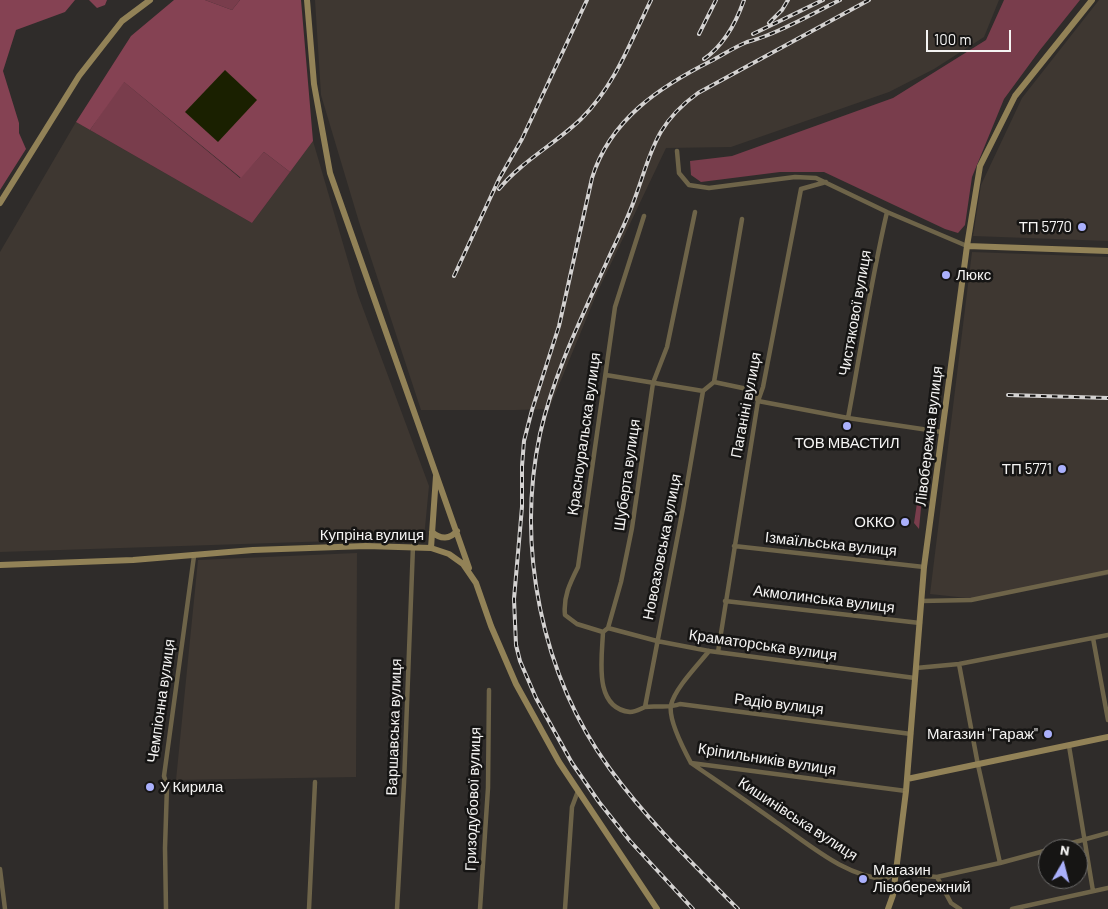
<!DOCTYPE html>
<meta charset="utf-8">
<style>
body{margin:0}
#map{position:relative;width:1108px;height:909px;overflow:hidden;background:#2f2c2a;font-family:Barlow,sans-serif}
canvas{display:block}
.north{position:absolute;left:1038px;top:839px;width:50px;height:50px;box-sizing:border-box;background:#161514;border:1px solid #6f6e6d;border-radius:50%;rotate:8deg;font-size:14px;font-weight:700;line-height:20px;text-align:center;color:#f5f4f3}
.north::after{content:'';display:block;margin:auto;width:18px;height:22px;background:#aab0fc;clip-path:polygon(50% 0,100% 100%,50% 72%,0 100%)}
.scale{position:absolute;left:926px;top:30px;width:85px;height:22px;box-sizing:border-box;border:2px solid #f5f4f3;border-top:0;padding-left:6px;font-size:15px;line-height:18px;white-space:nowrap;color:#f5f4f3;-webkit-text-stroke:4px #161514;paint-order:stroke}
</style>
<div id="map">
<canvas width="1108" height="909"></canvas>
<div class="north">N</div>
<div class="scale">100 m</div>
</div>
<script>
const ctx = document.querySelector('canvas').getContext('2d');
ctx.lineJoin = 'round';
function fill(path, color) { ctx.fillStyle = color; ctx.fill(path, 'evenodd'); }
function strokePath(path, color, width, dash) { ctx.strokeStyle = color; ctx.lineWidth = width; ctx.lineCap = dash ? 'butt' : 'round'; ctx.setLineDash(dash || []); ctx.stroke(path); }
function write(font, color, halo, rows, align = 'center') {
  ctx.font = font + ' Barlow,sans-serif'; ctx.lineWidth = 5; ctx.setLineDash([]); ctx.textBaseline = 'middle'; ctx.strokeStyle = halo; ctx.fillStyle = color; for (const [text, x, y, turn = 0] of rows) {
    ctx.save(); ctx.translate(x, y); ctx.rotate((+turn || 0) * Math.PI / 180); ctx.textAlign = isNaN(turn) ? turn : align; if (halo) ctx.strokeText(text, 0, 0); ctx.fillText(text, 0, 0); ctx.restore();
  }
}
const built = new Path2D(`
 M315,0H999L984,37L934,69L889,92L731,147L666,148L597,293L549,409L516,410H421L359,222L321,95Z
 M1099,0H1108V241L973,236L981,185L1022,98Z
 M76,122L252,223L313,141L358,295L429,486L424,538L0,552V252Z
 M972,252L1108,257V575L976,599L930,594Z
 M357,553L356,777L176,780L198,560Z`);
const green = new Path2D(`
 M205,0H240L232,10Z
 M1004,0H1080L1040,50L1004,99L972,177L965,225L958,233L945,229L824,172H780L701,182L691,175L690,161L732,156L893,98L986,40Z
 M123,81L240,178L264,152L290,172L252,223L90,130Z
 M922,497L919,529L914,523L917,503L916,500Z`);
const forest = new Path2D(`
 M0,0H75L65,12L16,30L3,71L19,123V133L26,149L0,190Z
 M89,0H107L105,5L97,8Z
 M174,0H205L232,10L240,0H301L313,141L290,172L264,152L241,178L124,82L90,130L76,122L131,36Z`);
const water = new Path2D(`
 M225,70L257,100L218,142L185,112Z`);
const street = new Path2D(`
 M677,151L679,173L689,185L709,188L795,177L816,178L887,212L967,246
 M695,212L667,347L653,383L632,528L621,582L608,628L603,632C602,658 593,708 630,712C636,712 640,709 645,707C657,705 667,709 680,704L911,734
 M606,375L703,391L714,382L752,390L758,401L848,418L942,432
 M714,382L742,219
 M848,418C861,349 871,280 887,212
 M734,546L924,567
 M725,601L920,623
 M921,601L971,600L1108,572
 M608,628L657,641L709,651L915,678
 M603,632L577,624L565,615C563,597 570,583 578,567L615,307L644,216
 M1093,638L1108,720
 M709,651C698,665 675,688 671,705C668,720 684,750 691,763L906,791
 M718,652L758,401L763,387L801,189L826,182
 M959,664L978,765L1000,863
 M916,668L959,664L1108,635
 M645,707L683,508L703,391
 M1069,746L1093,891
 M691,763C720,783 748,802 776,822C809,844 845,877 886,879L895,873L937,877L1000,863L1048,850
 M1050,849L1108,833
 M0,869L5,909
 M937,877L951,903L960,909
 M166,909L165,848L167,786L164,776L194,556
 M309,909L315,782
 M397,909L404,783L413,546
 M480,909L488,788L489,690
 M565,909L572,807L578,791
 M1012,909L1108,888`);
const secondary = new Path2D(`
 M307,0L314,84L330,173L469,568
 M0,203L79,76L122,21L150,0
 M967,246L1108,251
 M432,532C441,540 450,539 457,531
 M431,548L436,476
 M0,565L133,560L253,550L366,546L431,548L449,554L463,564L476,583L491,626L516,684L559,762L657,909
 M907,779L1108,737
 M888,909L893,895L906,791L924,567L967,246L980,166L1015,96L1092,0`);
const rail = new Path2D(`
 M769,23L782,10L788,0
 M699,34L716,0
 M753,34L823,0
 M704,59C724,45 736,23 744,0
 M499,189C522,161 555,144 581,119C614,87 631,41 651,0
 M454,276L499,179L522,139L587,0
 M1008,395L1108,398
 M693,909L630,841L599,802L572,763L536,698L520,661L516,645L514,599L522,507V466L524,441L532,410L559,326L592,178C610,119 661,86 713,60C724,54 735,47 747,42C754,40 761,38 768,35C793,25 816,12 840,0
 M738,909C694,865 647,820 610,769C541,675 516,547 540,434C554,372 583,315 609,257C618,238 628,218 635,198C652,151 655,124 698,93L869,0`);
const markers = [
 [1082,227,5,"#aab0fc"],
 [946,275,5,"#aab0fc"],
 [847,426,5,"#aab0fc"],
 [1062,469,5,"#aab0fc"],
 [905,522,5,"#aab0fc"],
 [1048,734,5,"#aab0fc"],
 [150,787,5,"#aab0fc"],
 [863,879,5,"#aab0fc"]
];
const poiNames = [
 ["ТП 5770",1072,227],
 ["Люкс",956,275,"left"],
 ["ТОВ МВАСТИЛ",847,443,"center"],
 ["ТП 5771",1052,469],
 ["ОККО",895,522],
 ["Магазин \"Гараж\"",1038,734],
 ["У Кирила",160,787,"left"],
 ["Магазин",873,870,"left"],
 ["Лівобережний",873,887,"left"]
];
const streetNames = [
 ["Чистякової вулиця",855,313,-80],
 ["Паганіні вулиця",746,405,-79],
 ["Красноуральска вулиця",584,434,-82],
 ["Лівобережна вулиця",929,436,-83],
 ["Шуберта вулиця",627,475,-82],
 ["Купріна вулиця",372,535],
 ["Ізмаїльська вулиця",831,544,6],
 ["Новоазовська вулиця",662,547,-79],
 ["Акмолинська вулиця",824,599,7],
 ["Краматорська вулиця",763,645,8],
 ["Чемпіонна вулиця",161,701,-82],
 ["Радіо вулиця",779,704,7],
 ["Варшавська вулиця",394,727,-88],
 ["Кріпильників вулиця",767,759,9],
 ["Гризодубової вулиця",473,799,-88],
 ["Кишинівська вулиця",798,819,33]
];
fill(built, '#3e3731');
fill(green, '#793d4c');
fill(forest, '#854253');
fill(water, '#1a2000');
strokePath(street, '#6e6449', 4.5);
strokePath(secondary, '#928257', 6);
strokePath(rail, '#d4d2d1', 4);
strokePath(rail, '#161514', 2, [5.5]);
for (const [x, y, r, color] of markers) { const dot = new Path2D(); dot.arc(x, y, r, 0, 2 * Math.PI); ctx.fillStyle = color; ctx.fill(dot); strokePath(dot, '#161514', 2); }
write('15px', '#f5f4f3', '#161514', poiNames, 'right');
write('15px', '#f5f4f3', '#161514', streetNames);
</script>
